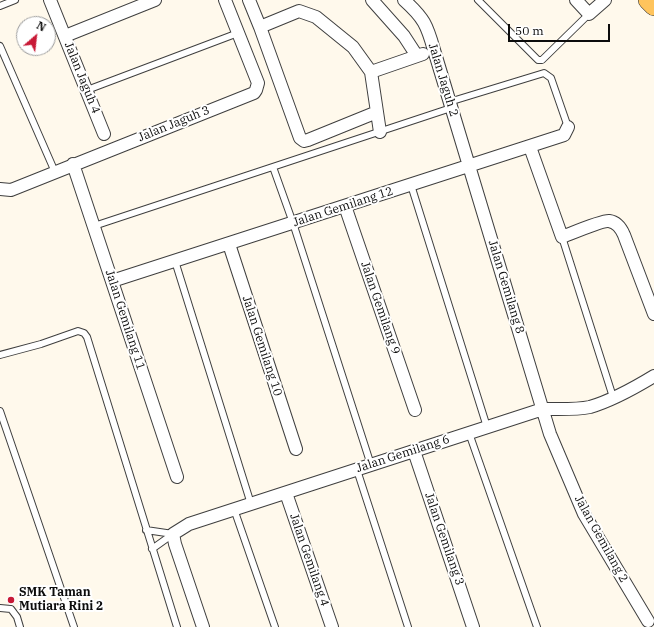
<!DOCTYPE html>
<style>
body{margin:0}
#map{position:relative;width:654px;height:627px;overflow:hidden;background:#fff9ec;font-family:"IBM Plex Serif",serif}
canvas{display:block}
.north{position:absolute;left:16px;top:16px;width:40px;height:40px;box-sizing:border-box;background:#fff;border:1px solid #9e9e9e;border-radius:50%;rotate:28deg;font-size:11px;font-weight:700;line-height:16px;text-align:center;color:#0c0c0c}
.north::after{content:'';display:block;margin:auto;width:14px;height:18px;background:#c81936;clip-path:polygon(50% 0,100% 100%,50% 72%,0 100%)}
.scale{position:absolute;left:508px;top:24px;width:102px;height:18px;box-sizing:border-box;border:2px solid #0c0c0c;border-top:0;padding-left:5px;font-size:12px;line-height:14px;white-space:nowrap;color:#0c0c0c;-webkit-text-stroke:3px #fff;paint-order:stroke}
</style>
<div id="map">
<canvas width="654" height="627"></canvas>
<div class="north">N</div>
<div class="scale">50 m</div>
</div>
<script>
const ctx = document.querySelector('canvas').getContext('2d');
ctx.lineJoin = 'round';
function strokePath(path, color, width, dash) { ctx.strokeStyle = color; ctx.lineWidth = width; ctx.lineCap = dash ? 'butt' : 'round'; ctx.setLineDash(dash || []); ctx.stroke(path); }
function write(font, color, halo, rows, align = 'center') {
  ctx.font = font + ' "IBM Plex Serif",serif'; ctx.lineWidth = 4; ctx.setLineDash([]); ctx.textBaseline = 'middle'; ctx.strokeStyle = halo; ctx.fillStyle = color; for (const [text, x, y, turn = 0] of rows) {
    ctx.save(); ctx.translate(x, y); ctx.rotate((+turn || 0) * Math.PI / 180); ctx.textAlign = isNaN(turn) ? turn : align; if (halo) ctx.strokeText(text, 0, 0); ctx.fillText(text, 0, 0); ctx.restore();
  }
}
const service = new Path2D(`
 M478,0L538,60H542L589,14
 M0,6L15,0
 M0,46L55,172
 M87,90L238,33
 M449,102L544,73L551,78L568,127
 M273,167L293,223L371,465
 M411,185L487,427
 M94,226L451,108
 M562,237L613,397
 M175,261L251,504
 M0,355L41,344L78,331L84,333L87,337L177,627
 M0,411L74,627
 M469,433L537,627
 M357,470L408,627
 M234,509L275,627
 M146,530L173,534L152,549
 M0,608L11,609L17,617L20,627`);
const minor = new Path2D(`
 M50,0L104,134
 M249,0L260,27L300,138L304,141L308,140L377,112
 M372,0L404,36L417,56
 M404,0C424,18 427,25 434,50L550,434L584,514L648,621
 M576,0L589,14L605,0
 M260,27L299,11L316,17L353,47L371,72L380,132
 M65,36L155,0
 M371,72L423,54
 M530,147L562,237C570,234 602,220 609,221C617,222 621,228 624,235L654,314
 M73,164L177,477
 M0,189L11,190L254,93L256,90L258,83L225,0
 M345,206L415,410
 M229,244L296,449
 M112,281L564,135L568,127
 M414,451L473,627
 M286,493L332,627
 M203,627L175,544L173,534L189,524L543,409C558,409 575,410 590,407C610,401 636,387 654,376`);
const primary = new Path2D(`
 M648,0L654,6`);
const markers = [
 [11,600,4,"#c81936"]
];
const streetNames = [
 ["Jalan Jaguh 4",82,78,68],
 ["Jalan Jaguh 2",443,80,73],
 ["Jalan Jaguh 3",174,124,-22],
 ["Jalan Gemilang 12",343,207,-18],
 ["Jalan Gemilang 8",506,287,73],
 ["Jalan Gemilang 9",380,308,71],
 ["Jalan Gemilang 11",125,320,72],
 ["Jalan Gemilang 10",262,346,72],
 ["Jalan Gemilang 6",403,454,-18],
 ["Jalan Gemilang 3",444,539,71],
 ["Jalan Gemilang 2",601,539,61],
 ["Jalan Gemilang 4",309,560,71]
];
const poiNames = [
 ["SMK Taman",19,593],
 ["Mutiara Rini 2",19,607]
];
strokePath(service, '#3f3f3f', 8);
strokePath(minor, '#3f3f3f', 14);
strokePath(primary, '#1d1d1d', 20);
strokePath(service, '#fff', 6);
strokePath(minor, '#fff', 12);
strokePath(primary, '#ffc45c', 19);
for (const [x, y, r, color] of markers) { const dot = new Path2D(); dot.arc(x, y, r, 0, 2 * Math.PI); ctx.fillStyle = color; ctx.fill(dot); strokePath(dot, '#fff', 1.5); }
write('12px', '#0c0c0c', '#fff', streetNames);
write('bold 12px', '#0c0c0c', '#fff', poiNames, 'left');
</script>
